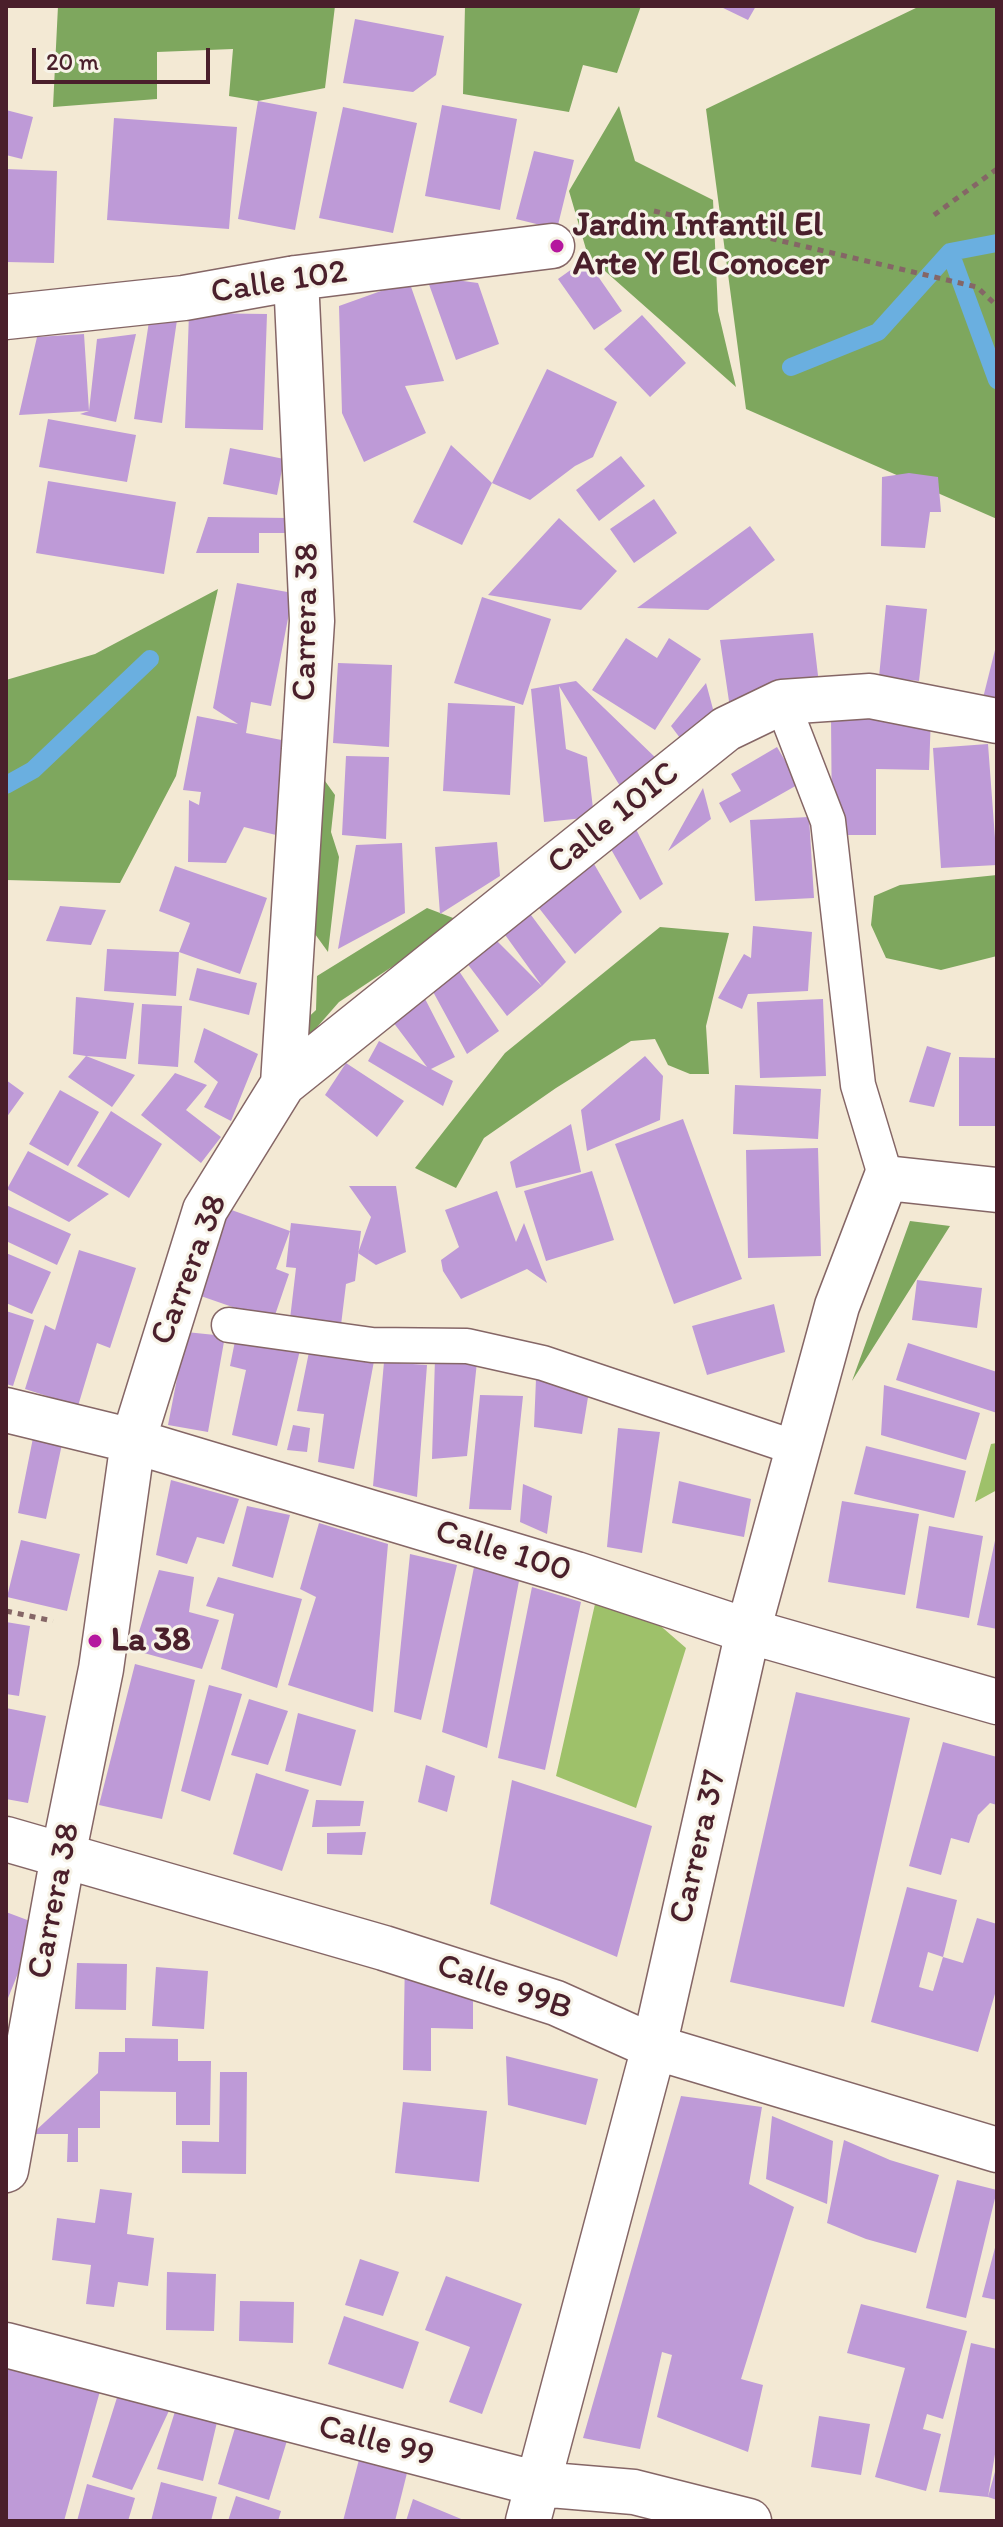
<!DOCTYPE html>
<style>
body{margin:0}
#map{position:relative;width:1003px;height:2527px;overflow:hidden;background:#f3e9d4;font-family:Itim,sans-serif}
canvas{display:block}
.frame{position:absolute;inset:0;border:8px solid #4a1f2b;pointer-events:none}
.scale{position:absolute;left:32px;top:48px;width:178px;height:36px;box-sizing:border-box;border:4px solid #4a1f2b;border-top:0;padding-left:10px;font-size:24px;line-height:28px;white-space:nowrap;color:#4a1f2b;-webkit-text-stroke:6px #f7f3e8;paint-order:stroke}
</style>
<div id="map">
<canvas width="1003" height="2527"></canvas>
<div class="frame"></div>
<div class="scale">20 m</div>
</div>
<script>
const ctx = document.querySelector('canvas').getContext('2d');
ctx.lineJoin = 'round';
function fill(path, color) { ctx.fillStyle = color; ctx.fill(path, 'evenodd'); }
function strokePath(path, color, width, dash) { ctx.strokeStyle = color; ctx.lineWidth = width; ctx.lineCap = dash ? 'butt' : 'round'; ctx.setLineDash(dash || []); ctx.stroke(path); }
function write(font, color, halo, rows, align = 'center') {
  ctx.font = font + ' Itim,sans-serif'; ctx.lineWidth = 6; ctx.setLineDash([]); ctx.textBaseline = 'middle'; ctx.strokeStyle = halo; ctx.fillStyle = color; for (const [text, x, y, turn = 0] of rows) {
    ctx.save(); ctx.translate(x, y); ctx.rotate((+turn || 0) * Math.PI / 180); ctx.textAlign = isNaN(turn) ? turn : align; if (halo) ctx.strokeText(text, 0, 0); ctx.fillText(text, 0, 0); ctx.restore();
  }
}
const green = new Path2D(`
 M997,1443V1490L975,1502L991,1444Z
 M626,1596L686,1648L636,1808L556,1776L595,1604Z`);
const forest = new Path2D(`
 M58,6H335L325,88L258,101L229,96L233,49L157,52V99L53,107Z
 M465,6H641L617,73L583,65L569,112L463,94Z
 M920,6H997V519L746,409L706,109Z
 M619,106L635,161L713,200L718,311L736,387L588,256L569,191Z
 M218,589L176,776L120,883L6,880V680L95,654Z
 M325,781L335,795L331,832L339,857L328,952L307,923L313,835Z
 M997,875V956L941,970L886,958L871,925L874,896L900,885Z
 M427,908L461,921L339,1002L297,1050V1028L316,1010L317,976Z
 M660,927L729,933L706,1026L709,1074H690L668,1065L655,1039L631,1041L556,1088L484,1138L456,1188L415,1168L505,1053Z
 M910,1221L950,1226L852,1381Z`);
const stream = new Path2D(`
 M950,252L997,243
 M791,367L878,332L950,252L997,380
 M6,785L33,770L150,659`);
const building = new Path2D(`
 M719,6H756L748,20Z
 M355,19L444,36L436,75L413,92L343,83Z
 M258,101L317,112L295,230L238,219Z
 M442,105L517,119L500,210L425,196Z
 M343,107L417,123L393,233L319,218Z
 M6,110L33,117L22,159L6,155Z
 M114,118L237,127L229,229L107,220Z
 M534,151L574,160L557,229L516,219Z
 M6,169L57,171L54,263L6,262Z
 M586,259L622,311L594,330L558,279Z
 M426,276L478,283L499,344L456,360Z
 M409,281L444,381L405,386L426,433L364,462L342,413L339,306Z
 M189,313L267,314L263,430L185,428Z
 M150,315L177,320L162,423L134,419Z
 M642,315L686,363L650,397L604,349Z
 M84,334L89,411L97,339L136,334L116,422L80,414L89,411L19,415L37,337Z
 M547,369L617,402L593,457L575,466L530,500L492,483Z
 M48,419L136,435L127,482L39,467Z
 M451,445L492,483L462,545L413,522Z
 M230,448L284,459L277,495L223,484Z
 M621,456L645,486L599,521L576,490Z
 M909,473L938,477L941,512H930L925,548L881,546L882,477Z
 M48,481L176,502L164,574L36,553Z
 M654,499L677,533L634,563L610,529Z
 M208,517L290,518V533H259V553H196Z
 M559,518L617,571L581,610L488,595Z
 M750,526L775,560L708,610L637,608Z
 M237,583L293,593L271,706L251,702L246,733L302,744L284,837L244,827L226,863L188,862L189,800L199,805L201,792L183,790L197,716L238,724L213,708Z
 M482,597L551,619L523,705L454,683Z
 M886,605L927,609L919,681L879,677Z
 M813,633L819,684L730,708L720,640Z
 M626,638L657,658L669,638L701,659L655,730L592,690Z
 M996,646H997V710L981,706Z
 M338,663L392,665L389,747L333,743Z
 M576,681L660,762L620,786L559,686L566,749L587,757L594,817L544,822L531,689Z
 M706,683L717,724L686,746L671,726Z
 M448,703L515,706L510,795L443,791Z
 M831,716H931L929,770L876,769V835H832Z
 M988,744L997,865L941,868L933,748Z
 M777,747L799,784L730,823L719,803L741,791L731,774Z
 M346,756L389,757L386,839L342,835Z
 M703,788L711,819L668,851Z
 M809,817L814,898L755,901L750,820Z
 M635,827L663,884L640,900L608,844Z
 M497,842L500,876L440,914L435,847Z
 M402,843L405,913L338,949L356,845Z
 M590,857L622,912L575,954L535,903Z
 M175,866L267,898L240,974L179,952L176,996L104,991L107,949L179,952L190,923L159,911Z
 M60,906L106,910L91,945L46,941Z
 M528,911L566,962L542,986L503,932Z
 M753,926L812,932L808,991L748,994L742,1009L718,998L744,954L751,958Z
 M492,936L542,986L507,1016L463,958Z
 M197,968L257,983L249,1015L189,1000Z
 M457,968L499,1031L467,1054L431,988Z
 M421,991L455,1057L431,1069L453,1081L443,1106L368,1061L379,1041L427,1067L393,1022Z
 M76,997L134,1003L126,1059L86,1056L135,1075L112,1107L68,1077L86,1056L73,1054Z
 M823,999L826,1076L760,1078L757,1002Z
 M142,1004L182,1006L178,1067L138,1064Z
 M204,1028L258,1054L231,1121L204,1107L218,1082L194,1062Z
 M927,1046L951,1053L934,1107L909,1102Z
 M645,1056L663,1076L660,1120L587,1151L581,1110Z
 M959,1057L997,1058V1126H959Z
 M346,1063L404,1101L377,1137L325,1095Z
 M175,1073L207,1085L186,1110L221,1137L201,1163L141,1115Z
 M6,1080L24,1093L6,1118Z
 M735,1085L821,1089L818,1139L733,1134Z
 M60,1090L99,1112L68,1166L29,1144Z
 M111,1111L162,1144L129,1198L77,1166Z
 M683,1119L742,1279L674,1304L615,1144Z
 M571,1124L581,1172L516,1188L510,1162Z
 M818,1148L821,1256L748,1258L746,1150Z
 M28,1151L109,1194L69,1222L7,1189Z
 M592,1171L614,1240L546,1261L524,1191Z
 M349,1186H396L406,1252L376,1265L358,1253L371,1217Z
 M497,1191L516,1242L524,1223L547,1283L527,1269L461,1299L443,1271L441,1260L459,1247L445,1210Z
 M6,1205L71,1234L57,1265L6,1241Z
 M226,1208L290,1231L276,1269L289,1274L273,1321L195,1294Z
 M291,1223L361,1231L355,1281L346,1284L341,1325L290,1319L296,1268L286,1267Z
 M79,1250L136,1268L110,1348L97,1343L78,1406L25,1389L45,1325L55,1330Z
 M6,1253L51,1272L32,1314L6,1303Z
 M917,1280L982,1288L977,1328L912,1320Z
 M774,1304L785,1352L707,1375L692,1326Z
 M6,1311L34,1320L13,1386L6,1384Z
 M186,1332L225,1336L208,1432L168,1425Z
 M236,1336L300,1350L277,1446L232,1435L246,1370L230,1366Z
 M908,1343L997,1372V1413L896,1380Z
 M309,1352L374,1361L354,1469L318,1462L324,1414L297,1411Z
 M435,1358L477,1362L467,1456L432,1459Z
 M384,1362L427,1365L417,1497L373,1486Z
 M536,1379L589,1391L582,1434L534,1427Z
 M884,1385L980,1413L966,1460L881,1435Z
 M480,1395L523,1396L511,1510L469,1509Z
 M293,1425L310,1428L307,1452L287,1450Z
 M618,1428L660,1432L642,1553L607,1547Z
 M33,1438L62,1444L46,1519L18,1513Z
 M866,1446L966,1471L954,1518L854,1494Z
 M171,1480L239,1499L224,1544L197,1537L187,1564L156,1555Z
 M679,1481L751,1499L744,1537L672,1523Z
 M523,1484L552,1496L547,1534L520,1522Z
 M842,1501L919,1514L905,1595L828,1582Z
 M247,1506L290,1515L273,1578L232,1566Z
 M319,1523L388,1544L373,1712L288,1685L316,1597L300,1589Z
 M929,1526L983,1536L969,1618L916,1608Z
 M996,1536H997V1629L977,1625Z
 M21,1540L80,1554L67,1611L7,1597Z
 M410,1554L457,1565L421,1720L394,1712Z
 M474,1567L519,1581L487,1748L442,1732Z
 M159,1570L194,1577L189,1612L219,1620L202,1669L133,1650Z
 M218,1577L302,1599L277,1688L221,1669L234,1614L206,1606Z
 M532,1587L581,1602L545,1770L498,1758Z
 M6,1622L30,1626L19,1696L6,1694Z
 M135,1664L195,1680L162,1819L99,1805Z
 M209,1685L242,1694L210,1801L181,1791Z
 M796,1692L910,1718L844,2007L730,1982Z
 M249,1699L288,1711L268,1765L231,1755Z
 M6,1708L46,1716L28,1803L6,1799Z
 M298,1713L356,1730L341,1786L285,1771Z
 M943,1742L997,1757V1805L990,1803L978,1815L969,1843L951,1838L941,1875L909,1866Z
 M426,1765L455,1776L447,1812L418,1802Z
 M256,1773L309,1790L282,1871L233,1854Z
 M512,1780L652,1826L617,1957L490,1904Z
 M316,1800L364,1801L360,1826L312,1827Z
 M366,1832L362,1855L327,1854V1833Z
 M907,1887L957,1900L943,1957L928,1952L919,1987L933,1991L943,1957L963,1963L977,1918L997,1924V1987L978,2052L871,2022Z
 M6,1912L38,1924L6,2003Z
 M405,1958L473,1986V2029L431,2028V2071L403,2070Z
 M77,1963L127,1964L126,2010L75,2009Z
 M156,1967L208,1971L204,2029L152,2026Z
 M125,2038L178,2039V2061H211L210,2125H176V2092L100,2091V2128H78V2162H67L68,2134H32L98,2073L99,2052H125Z
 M506,2056L598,2079L586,2125L508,2105Z
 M220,2072H247L246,2174L182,2173V2141L219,2142Z
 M681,2096L762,2107L749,2184L794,2207L741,2379L763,2385L748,2452L657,2417L672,2355L662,2352L640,2449L583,2438Z
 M403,2102L487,2111L479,2182L395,2173Z
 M772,2116L833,2141L827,2204L766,2179Z
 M844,2140L890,2160L939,2175L916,2253L866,2239L827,2223Z
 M957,2180L997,2190L966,2318L926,2308Z
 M100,2189L132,2193L127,2234L154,2238L148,2286L118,2282L114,2307L86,2304L91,2265L52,2260L57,2218L95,2223Z
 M996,2244H997V2300L982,2297Z
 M360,2259L399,2272L383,2316L345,2305Z
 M167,2272L216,2274L214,2331L166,2330Z
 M446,2276L522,2304L482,2414L449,2402L470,2347L425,2330Z
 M240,2301L294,2302L293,2343L239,2341Z
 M861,2304L967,2331L943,2419L927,2414L923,2429L941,2434L926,2491L875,2477L905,2368L847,2353Z
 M344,2316L419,2342L403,2389L328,2364Z
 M971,2343L997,2349V2442L988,2497L939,2492Z
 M6,2365L100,2391L64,2521H6Z
 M120,2388L174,2400L132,2490L92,2477Z
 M177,2405L218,2418L203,2481L157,2469Z
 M819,2416L870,2424L861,2475L811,2467Z
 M238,2418L289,2434L269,2500L218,2484Z
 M362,2448L410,2461L395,2521H343Z
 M996,2468H997V2500L988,2497Z
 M161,2482L217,2497L211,2521H151Z
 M87,2484L135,2498L128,2521H77Z
 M236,2496L281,2511L278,2521H228Z
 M413,2499L466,2521H406Z`);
const path = new Path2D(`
 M654,211L977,287L997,306
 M934,215L997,169
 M6,1611L53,1621`);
const lane = new Path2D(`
 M782,702L828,821L858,1085L886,1178
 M229,1325L372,1345L467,1346L543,1363L799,1449`);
const street = new Path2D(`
 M6,317L184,298L296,278L552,246
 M283,1084L726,729L782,702L870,696L997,721
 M6,1410L133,1441L576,1574L748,1631L997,1702
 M6,1839L384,1948L556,2003L654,2047L997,2150
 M6,2170L63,1856L101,1669L133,1441L205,1210L283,1084L312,621L296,278
 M6,2345L538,2484L634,2492L749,2521
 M528,2521L654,2047L748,1631L837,1306L886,1178L997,1190`);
const markers = [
 [557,246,8,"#b5179e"],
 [95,1641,8,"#b5179e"]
];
const poiNames = [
 ["Jardin Infantil El",573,226],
 ["Arte Y El Conocer",573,265],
 ["La 38",111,1641]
];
const streetNames = [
 ["Calle 102",279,283,-9],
 ["Carrera 38",307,622,-89],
 ["Calle 101C",614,819,-39],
 ["Carrera 38",190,1270,-69],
 ["Calle 100",503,1552,17],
 ["Carrera 37",699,1847,-77],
 ["Carrera 38",55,1901,-79],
 ["Calle 99B",504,1988,19],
 ["Calle 99",376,2442,15]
];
fill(green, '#9ec16a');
fill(forest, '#7ea75e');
strokePath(stream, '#6aafe0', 18);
fill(building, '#be9ad7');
strokePath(lane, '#856666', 37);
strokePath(street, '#856666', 47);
strokePath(path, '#856666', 5, [6, 6]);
strokePath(lane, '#fff', 34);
strokePath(street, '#fff', 44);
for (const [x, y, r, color] of markers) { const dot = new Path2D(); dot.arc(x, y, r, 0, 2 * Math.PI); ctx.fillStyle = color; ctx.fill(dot); strokePath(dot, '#f7f3e8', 3); }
write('bold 34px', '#4a1f2b', '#f7f3e8', poiNames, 'left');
write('34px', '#4a1f2b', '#f7f3e8', streetNames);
</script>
